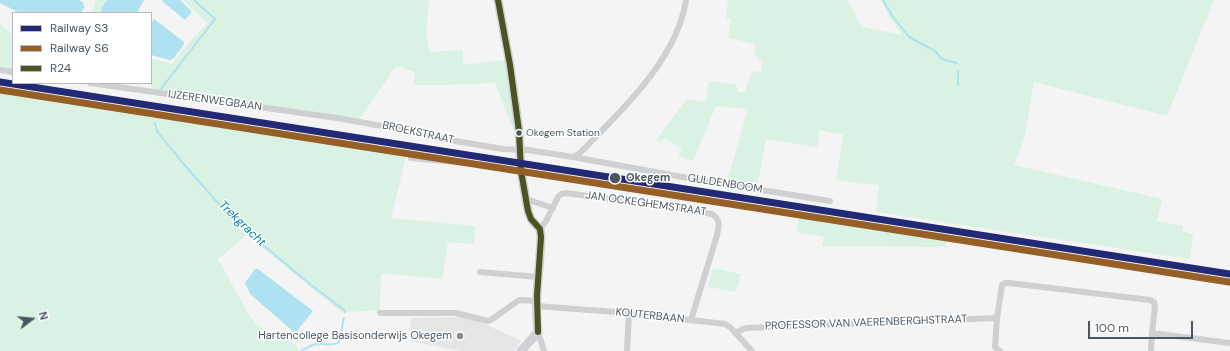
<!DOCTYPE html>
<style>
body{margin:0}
#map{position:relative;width:1230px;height:351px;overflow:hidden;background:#f4f4f4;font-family:"DM Sans",sans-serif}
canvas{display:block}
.legend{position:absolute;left:12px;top:12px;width:140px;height:72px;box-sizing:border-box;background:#fff;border:1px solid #b7bbc0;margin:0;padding:5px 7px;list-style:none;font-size:12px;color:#4a5661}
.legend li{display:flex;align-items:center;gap:8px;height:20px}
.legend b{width:20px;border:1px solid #b7bbc0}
.north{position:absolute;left:12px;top:299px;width:40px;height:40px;-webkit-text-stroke:3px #fff;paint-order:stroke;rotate:74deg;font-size:11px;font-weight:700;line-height:16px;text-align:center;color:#4a5661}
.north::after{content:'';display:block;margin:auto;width:14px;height:18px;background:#4a5661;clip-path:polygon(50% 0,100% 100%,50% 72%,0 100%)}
.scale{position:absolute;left:1088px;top:321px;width:105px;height:18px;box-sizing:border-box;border:2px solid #4a5661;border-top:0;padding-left:5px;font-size:12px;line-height:14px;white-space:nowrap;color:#4a5661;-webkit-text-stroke:3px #fff;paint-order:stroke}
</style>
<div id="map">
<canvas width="1230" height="351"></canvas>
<ul class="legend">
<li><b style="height:5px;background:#222975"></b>Railway S3</li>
<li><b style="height:5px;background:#965f26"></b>Railway S6</li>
<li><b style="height:5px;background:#4a5321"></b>R24</li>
</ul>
<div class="north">N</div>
<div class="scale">100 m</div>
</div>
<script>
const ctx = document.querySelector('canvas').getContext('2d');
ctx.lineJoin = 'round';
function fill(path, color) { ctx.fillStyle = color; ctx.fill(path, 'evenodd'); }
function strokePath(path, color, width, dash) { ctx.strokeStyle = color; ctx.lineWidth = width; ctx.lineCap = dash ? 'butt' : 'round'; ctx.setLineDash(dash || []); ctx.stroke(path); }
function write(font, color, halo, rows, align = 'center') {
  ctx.font = font + ' "DM Sans",sans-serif'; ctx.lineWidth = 3; ctx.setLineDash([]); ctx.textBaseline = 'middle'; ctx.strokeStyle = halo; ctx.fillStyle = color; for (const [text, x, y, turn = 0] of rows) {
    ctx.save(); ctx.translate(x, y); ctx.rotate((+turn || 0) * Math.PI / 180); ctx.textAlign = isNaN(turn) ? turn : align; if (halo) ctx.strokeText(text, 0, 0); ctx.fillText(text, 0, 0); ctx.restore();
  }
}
const education = new Path2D(`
 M465,317L484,323L489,326L521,341L514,351H460L410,341L411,318Z`);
const green = new Path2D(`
 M96,0H107L105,2L102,13H92Z
 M183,0H429C429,18 423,34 430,52L463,50V65L505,60L515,133L495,83L447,85H414L415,72L396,66L359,120L157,91L146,83H151V59L172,64L182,51L207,23Z
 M728,0H847L862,27L902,35L890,18L881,0H1214L1167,116L1034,82C1029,109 1027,140 1014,165L1162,199L1157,221L1183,226L1182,231L1193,234L1190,259L876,212L879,185L836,180L843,135L820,130L817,147L766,139L757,188L727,182L748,109L716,106L693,161L678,156L682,149L665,138L660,143L656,140L687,99L706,102L708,84L711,81L736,85L738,92L745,91L752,71L761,72L763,62L759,60L754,52L756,44L728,38L731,19L726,18Z
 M0,23L13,36V69L0,68Z
 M0,88L407,152L391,218L475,226L474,244L448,242L442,279L381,273L380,310L341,312L247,235L218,259L249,315L257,325L270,334L283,338L296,345L299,350V351H0Z
 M799,216L948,234L946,247L822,246L824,237L796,232Z
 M713,268L741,274L736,292L708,287Z`);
const water = new Path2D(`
 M0,0H78L83,2L84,8L81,13H20L0,3Z
 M107,0H144L137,13H102L101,9Z
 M163,0H180L192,12L185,20L162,1Z
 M154,19L184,42V44L174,58L170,60L151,55V24Z
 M255,269H258L313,311L295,333L250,294L245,283Z`);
const stream = new Path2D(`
 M883,0L893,17L909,37L935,51L942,59L956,63
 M958,71V85
 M160,90L215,19L194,0
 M155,123L157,131L181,161L217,202L243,228L306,281L344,310L345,312
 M301,351C306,348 311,345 316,344C324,343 333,347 339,342L344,318`);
const minor = new Path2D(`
 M0,70L13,72
 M90,83L337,118L393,128L455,141L503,149L528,150L573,157L699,180L830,201
 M573,157L579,154C620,112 677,60 686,0
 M411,158L487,165L521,171
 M526,199L553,208
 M540,229L546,221L558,197L561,194L566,193L656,205L712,214C721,219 719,227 717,235L691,320
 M480,272L538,277
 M536,306L629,313L725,324L730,327L752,351
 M380,313H456L488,321L491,320L519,300L536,301
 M997,318L1002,285L1005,283H1009L1150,300L1154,302L1155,306L1152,333
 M538,332L544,351
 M735,333L743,329L748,328L997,318L995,347L1000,351
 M627,351L629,313
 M1151,351L1152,333L1230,343`);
const secondary = new Path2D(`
 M498,0L510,65L519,131L521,171L528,211L531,219L540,229L541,237C540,269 534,300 538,332L521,351`);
const bus1 = new Path2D(`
 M498,0L510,65L519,131L521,171L528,211L531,219L540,229L541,237L537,296L538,332`);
const rail1 = new Path2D(`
 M0,82L1230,274`);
const rail2 = new Path2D(`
 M0,90L1229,282`);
const markers = [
 [519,133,3.5,"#4a5661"],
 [615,178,6,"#4a5661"],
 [460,336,4,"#868d94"]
];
const busNames = [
 ["Okegem Station",526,133]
];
const streetNames = [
 ["IJZERENWEGBAAN",215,101,8],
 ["BROEKSTRAAT",418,133,12],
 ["GULDENBOOM",725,184,9],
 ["JAN OCKEGHEMSTRAAT",646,204,8],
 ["KOUTERBAAN",650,316,6],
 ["PROFESSOR VAN VAERENBERGHSTRAAT",866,323,-2]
];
const stopNames = [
 ["Okegem",626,178]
];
const poiNames = [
 ["Hartencollege Basisonderwijs Okegem",452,336]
];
const waterNames = [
 ["Trekgracht",242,224,44]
];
fill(education, '#e6e5e6');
fill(green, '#d9f2e3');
fill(water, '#aee2f0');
strokePath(stream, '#aee2f0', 2);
strokePath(minor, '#ced0d2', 6);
strokePath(secondary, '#ced0d4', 9);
strokePath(bus1, '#4a5321', 6);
strokePath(rail1, '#222975', 7);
strokePath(rail2, '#965f26', 7);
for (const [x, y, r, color] of markers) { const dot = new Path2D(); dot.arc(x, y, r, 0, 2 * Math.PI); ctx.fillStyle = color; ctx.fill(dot); strokePath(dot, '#fff', 1.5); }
write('10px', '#4a5661', '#fff', busNames, 'left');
write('11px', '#4a5661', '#fff', streetNames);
write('bold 11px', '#4a5661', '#fff', stopNames, 'left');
write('11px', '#4a5661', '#fff', poiNames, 'right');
write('italic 12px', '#0c7c9b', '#fff', waterNames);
</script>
